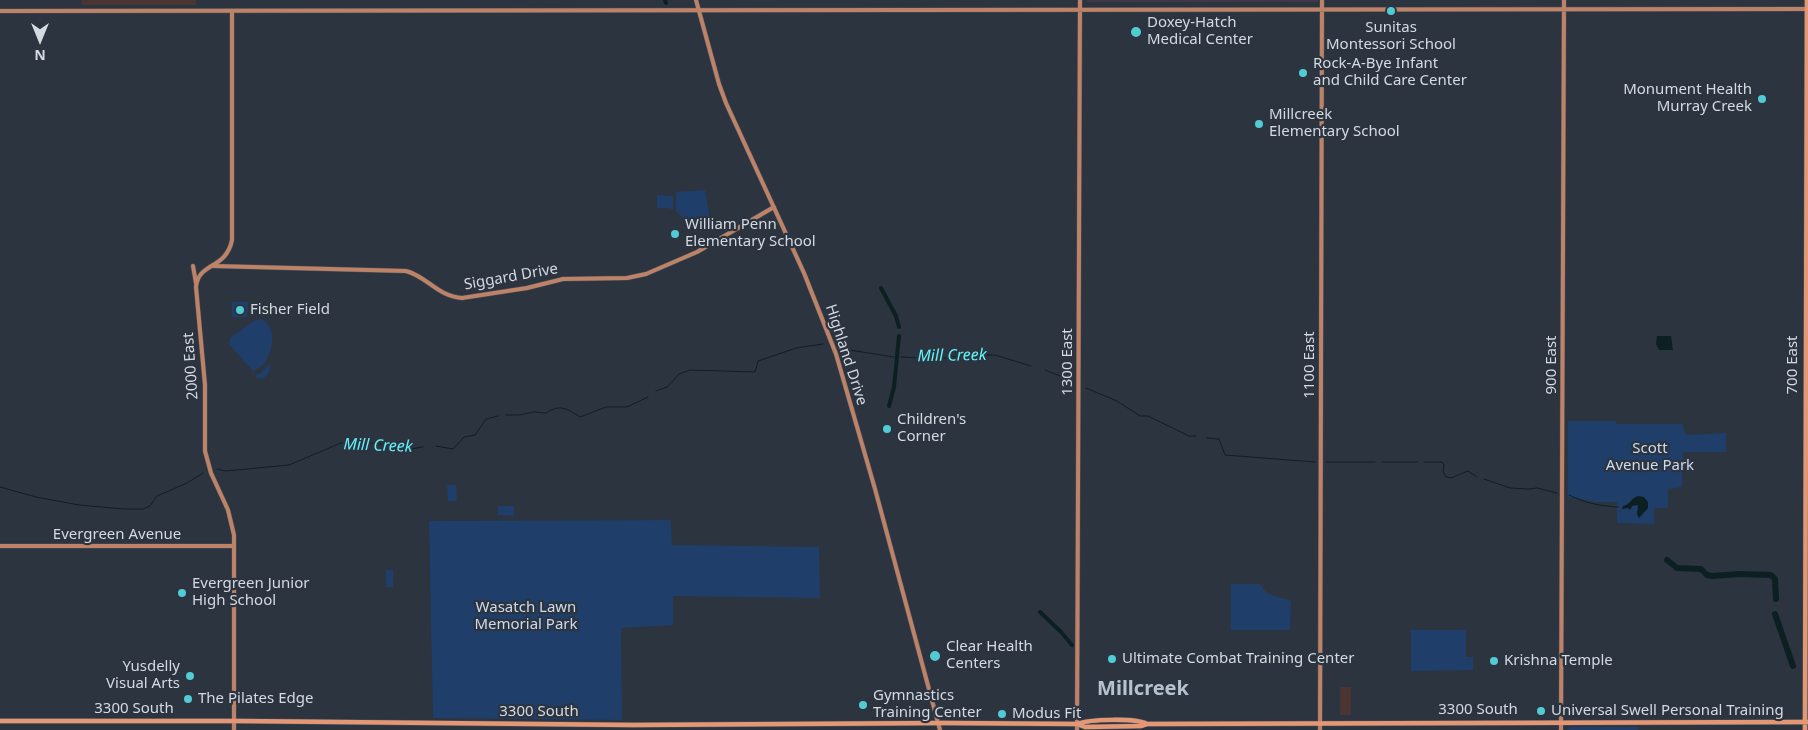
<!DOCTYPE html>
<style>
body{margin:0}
#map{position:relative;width:1808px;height:730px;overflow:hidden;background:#2c3440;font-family:"Noto Sans",sans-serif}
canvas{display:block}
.north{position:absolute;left:15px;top:15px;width:50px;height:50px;-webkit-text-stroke:4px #2c3440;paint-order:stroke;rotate:180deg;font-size:14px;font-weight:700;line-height:20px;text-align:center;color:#d4dae1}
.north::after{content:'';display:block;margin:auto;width:18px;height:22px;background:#d4dae1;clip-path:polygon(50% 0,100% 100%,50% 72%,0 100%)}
</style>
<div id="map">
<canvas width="1808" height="730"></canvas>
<div class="north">N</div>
</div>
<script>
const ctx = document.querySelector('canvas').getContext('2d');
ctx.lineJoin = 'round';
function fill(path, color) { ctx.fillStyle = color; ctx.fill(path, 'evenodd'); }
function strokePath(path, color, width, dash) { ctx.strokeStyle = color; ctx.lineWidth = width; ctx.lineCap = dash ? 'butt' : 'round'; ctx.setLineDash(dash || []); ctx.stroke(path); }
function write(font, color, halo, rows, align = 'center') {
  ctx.font = font + ' "Noto Sans",sans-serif'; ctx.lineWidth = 4.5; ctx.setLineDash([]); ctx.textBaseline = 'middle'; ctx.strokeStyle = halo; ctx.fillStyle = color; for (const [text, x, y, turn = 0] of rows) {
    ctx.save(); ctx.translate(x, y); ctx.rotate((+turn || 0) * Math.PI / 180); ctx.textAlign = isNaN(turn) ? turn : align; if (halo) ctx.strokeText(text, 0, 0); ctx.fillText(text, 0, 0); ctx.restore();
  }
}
const industrial = new Path2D(`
 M82,0H196V5H82Z
 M1340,687H1351V715H1340Z`);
const medical = new Path2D(`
 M1087,0H1318V2H1087Z`);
const green = new Path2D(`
 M705,190L712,230L693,228L676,211V192Z
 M657,195L673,196V209L665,208V202V208H657Z
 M232,302H248L247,317H232Z
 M261,319C281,326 272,367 253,371L229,344L230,338L255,320Z
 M268,365H270C271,374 265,380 256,378V375L261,373Z
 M1568,421H1616L1617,424H1681L1683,425L1684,432L1688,435L1726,433V452H1684L1683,453L1682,487L1668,489V508H1654V524L1617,523V502H1597L1568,497Z
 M447,485H456L457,501H448Z
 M498,506H514V516L498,515Z
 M671,520L672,545L819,547L820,598L673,596V625L621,628L622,720L433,718L429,521Z
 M386,570H393V587H386Z
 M1231,584H1260C1266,597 1279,596 1291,601L1290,630H1231Z
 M1411,630H1466V657H1473V670L1411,671Z
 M1571,727H1638V730H1567Z`);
const water = new Path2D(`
 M1657,336H1671L1673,350H1659L1656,344Z
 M1638,496L1644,497L1648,502V508L1639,518L1637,514L1638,505L1632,506L1630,510L1628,508L1622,509L1623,506C1630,505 1631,498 1638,496Z`);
const stream = new Path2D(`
 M843,349L894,357
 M901,357L937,359L969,355H995L1031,366
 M1045,370L1073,381
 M1086,388L1117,401L1140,416H1148L1189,436H1196
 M656,391L667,387L679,374L690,370L755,372L758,361L796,348L823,344
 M506,415H520L533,412L546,413C560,404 566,408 580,417L606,407H627L648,397
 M1207,438L1219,439L1225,455L1315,462
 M436,446L453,449L464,437L475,435L486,419L498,416
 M1326,462H1375
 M1382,462H1417
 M1424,462H1442L1444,465L1443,472L1446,477L1451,478L1468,471L1477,477
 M217,469L226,471L289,465L341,443L361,448L363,442L380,444L399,443L410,449L423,447
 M1484,479L1510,488L1529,489L1537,488L1557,493
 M0,487L36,497L79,505L124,509H143L150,506L157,496L187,483L203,473
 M1569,495C1585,503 1600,506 1618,507`);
const canal = new Path2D(`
 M665,0L666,3
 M881,288L896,316L899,327
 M889,406L894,387L899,336
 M1040,612L1061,632L1072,645`);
const river = new Path2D(`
 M1667,560L1677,568L1701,569L1707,575L1712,576L1739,574L1771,575L1775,579L1776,599
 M1775,614L1793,666`);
const secondary = new Path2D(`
 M696,0L719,84L726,103L804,273L836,354L875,489L940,730
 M0,11L1808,9
 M232,11V240C226,270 198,262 196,287L205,385V451L211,473L228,510L234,535V730
 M193,266L196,283
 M214,266L406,271C428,277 437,296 462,298L527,288L563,279L627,278L646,274L697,252L774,207
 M0,546H234
 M1077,730L1080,0
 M1320,730L1322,0
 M1561,730L1564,0`);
const primary = new Path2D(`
 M0,721H239L633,725L945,723L1077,724L1085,727L1141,726L1147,724L1808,722
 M1077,724C1090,719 1135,718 1147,724
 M1805,730L1807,0`);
const markers = [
 [1391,11,5,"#51ccd4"],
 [1136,32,6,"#51ccd4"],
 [1303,73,5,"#51ccd4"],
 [1762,99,5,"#51ccd4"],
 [1259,124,5,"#51ccd4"],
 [675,234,5,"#51ccd4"],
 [240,310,5,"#51ccd4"],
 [887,429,5,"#51ccd4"],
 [182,593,5,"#51ccd4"],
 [935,656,6,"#51ccd4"],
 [1112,659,5,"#51ccd4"],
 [1494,661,5,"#51ccd4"],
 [190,676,5,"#51ccd4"],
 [188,699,5,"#51ccd4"],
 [863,705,5,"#51ccd4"],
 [1541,711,5,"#51ccd4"],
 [1002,714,5,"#51ccd4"]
];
const poiNames = [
 ["Doxey-Hatch",1147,23],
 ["Medical Center",1147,40],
 ["Sunitas",1391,28,"center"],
 ["Montessori School",1391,45,"center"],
 ["Rock-A-Bye Infant",1313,64],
 ["and Child Care Center",1313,81],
 ["Monument Health",1752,90,"right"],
 ["Murray Creek",1752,107,"right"],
 ["Millcreek",1269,115],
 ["Elementary School",1269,132],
 ["William Penn",685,225],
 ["Elementary School",685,242],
 ["Fisher Field",250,310],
 ["Children's",897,420],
 ["Corner",897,437],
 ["Evergreen Junior",192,584],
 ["High School",192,601],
 ["Clear Health",946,647],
 ["Centers",946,664],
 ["Ultimate Combat Training Center",1122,659],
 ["Krishna Temple",1504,661],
 ["Yusdelly",180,667,"right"],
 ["Visual Arts",180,684,"right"],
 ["Gymnastics",873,696],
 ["Training Center",873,713],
 ["The Pilates Edge",198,699],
 ["Universal Swell Personal Training",1551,711],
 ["Modus Fit",1012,714]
];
const streetNames = [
 ["Siggard Drive",511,277,-10],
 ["Highland Drive",846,355,72],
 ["1300 East",1068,362,-90],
 ["1100 East",1310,365,-90],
 ["900 East",1552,365,-90],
 ["700 East",1793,365,-90],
 ["2000 East",191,366,-94],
 ["Evergreen Avenue",117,535],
 ["3300 South",134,709],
 ["3300 South",1478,710],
 ["3300 South",539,712]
];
const parkNames = [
 ["Scott",1650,449],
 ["Avenue Park",1650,466],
 ["Wasatch Lawn",526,608],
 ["Memorial Park",526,625]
];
const waterNames = [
 ["Mill Creek",952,356,-1],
 ["Mill Creek",378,446,2]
];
const districtNames = [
 ["Millcreek",1143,689]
];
fill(industrial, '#4a3533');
fill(medical, '#413746');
fill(green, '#1f3e6a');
fill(water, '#0d2021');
strokePath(stream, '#0d2021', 1);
strokePath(canal, '#0d2021', 4);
strokePath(river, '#0d2021', 6);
strokePath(secondary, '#4a525d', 5);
strokePath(primary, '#4a525d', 5.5);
strokePath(secondary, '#be8267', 4);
strokePath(primary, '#e49774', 4.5);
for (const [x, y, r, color] of markers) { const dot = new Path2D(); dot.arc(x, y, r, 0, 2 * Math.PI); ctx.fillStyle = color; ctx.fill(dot); strokePath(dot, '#2c3440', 2); }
write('15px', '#d4dae1', '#2c3440', poiNames, 'left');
write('15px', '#d4dae1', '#2c3440', streetNames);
write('15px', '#cddaee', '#2c3440', parkNames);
write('italic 16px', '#64f3fa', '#2c3440', waterNames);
write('bold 20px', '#b6c1d0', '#2c3440', districtNames);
</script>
